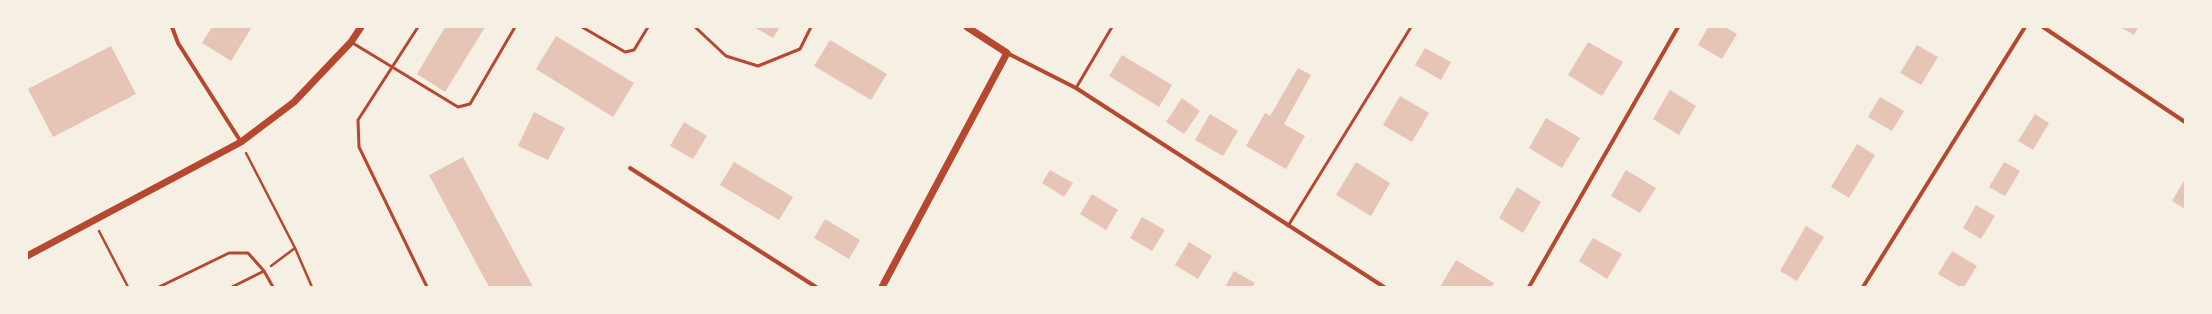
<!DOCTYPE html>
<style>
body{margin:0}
#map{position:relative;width:2212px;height:314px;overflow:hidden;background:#f6efe4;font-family:"Exo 2",sans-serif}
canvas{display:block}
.frame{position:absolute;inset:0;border:28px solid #f6efe4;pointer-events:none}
</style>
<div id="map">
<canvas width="2212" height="314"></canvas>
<div class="frame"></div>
</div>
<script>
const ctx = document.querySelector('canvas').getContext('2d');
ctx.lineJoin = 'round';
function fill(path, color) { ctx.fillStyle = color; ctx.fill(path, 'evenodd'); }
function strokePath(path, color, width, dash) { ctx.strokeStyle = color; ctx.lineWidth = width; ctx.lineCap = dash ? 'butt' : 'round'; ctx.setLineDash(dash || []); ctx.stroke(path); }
const building = new Path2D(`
 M212,27H252L231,61L202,43Z
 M445,27H485L445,92L417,74Z
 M754,27H780L773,38Z
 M1708,27H1725L1737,34L1722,59L1698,45Z
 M2120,27H2138L2134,35Z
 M556,36L634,83L613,117L536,69Z
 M830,40L887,74L871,100L814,66Z
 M1588,42L1623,62L1602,96L1568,75Z
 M1917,45L1938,57L1921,85L1900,73Z
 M111,46L136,94L53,137L28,89Z
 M1425,48L1451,62L1441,80L1415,65Z
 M1122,55L1172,85L1159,107L1109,76Z
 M1298,68L1311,75L1284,124L1305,136L1286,169L1246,146L1265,113L1270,116Z
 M1670,90L1696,106L1679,135L1653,119Z
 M1400,96L1429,113L1412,142L1383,125Z
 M1880,97L1904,111L1892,131L1868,117Z
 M1182,98L1200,111L1184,134L1166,122Z
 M534,112L565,128L548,160L518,146Z
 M1210,114L1238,131L1223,156L1195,140Z
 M2035,114L2049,123L2033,150L2018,141Z
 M1546,118L1580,138L1562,168L1529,148Z
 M684,122L707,136L693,159L670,146Z
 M1857,144L1875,155L1849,198L1831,187Z
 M463,157L533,287H489L429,175Z
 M734,162L793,197L779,220L720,185Z
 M1356,162L1390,183L1371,216L1336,195Z
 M2004,162L2020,171L2005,196L1989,187Z
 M1050,170L1073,183L1064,197L1042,183Z
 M1626,170L1656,188L1640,213L1611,196Z
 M2185,179V209L2172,201Z
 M1517,187L1541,202L1523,233L1499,218Z
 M1092,194L1118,210L1106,230L1080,214Z
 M1976,205L1995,216L1981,239L1963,228Z
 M1142,217L1165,230L1152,251L1130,238Z
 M825,219L860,240L849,259L814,238Z
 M1806,226L1824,237L1797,281L1780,271Z
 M1593,238L1622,254L1607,279L1579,261Z
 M1189,242L1212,256L1198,279L1175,265Z
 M1952,251L1977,266L1964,287H1960L1938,274Z
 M1456,260L1494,283L1492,287H1440Z
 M1234,271L1255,283L1252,287H1225Z`);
const path = new Path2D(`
 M246,153L295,248L312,287
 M99,231L128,287
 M271,266L295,248`);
const service = new Path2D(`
 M418,27L358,120L359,147L427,287
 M582,27L625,52L634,50L648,27
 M695,27L726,56L758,66L800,49L811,27
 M351,42L458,107L470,104L515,27
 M1076,88L1112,27
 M1288,226L1411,27
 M159,287L229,253H248L264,271L273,287
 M232,287L264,271`);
const minor = new Path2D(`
 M172,27L178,43L241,142
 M2043,27L2185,122
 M1007,53L1076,88L1384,287
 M630,168L816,287
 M1529,287L1678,27
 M1863,287L2025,27`);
const tertiary = new Path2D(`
 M27,256L241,142L294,102L351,42L361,27
 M882,287L1007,53L967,27`);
fill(building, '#e6c5b7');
strokePath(path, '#b5482f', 2.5);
strokePath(service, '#b5482f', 3);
strokePath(minor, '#b5482f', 4);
strokePath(tertiary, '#b5482f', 7);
</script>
